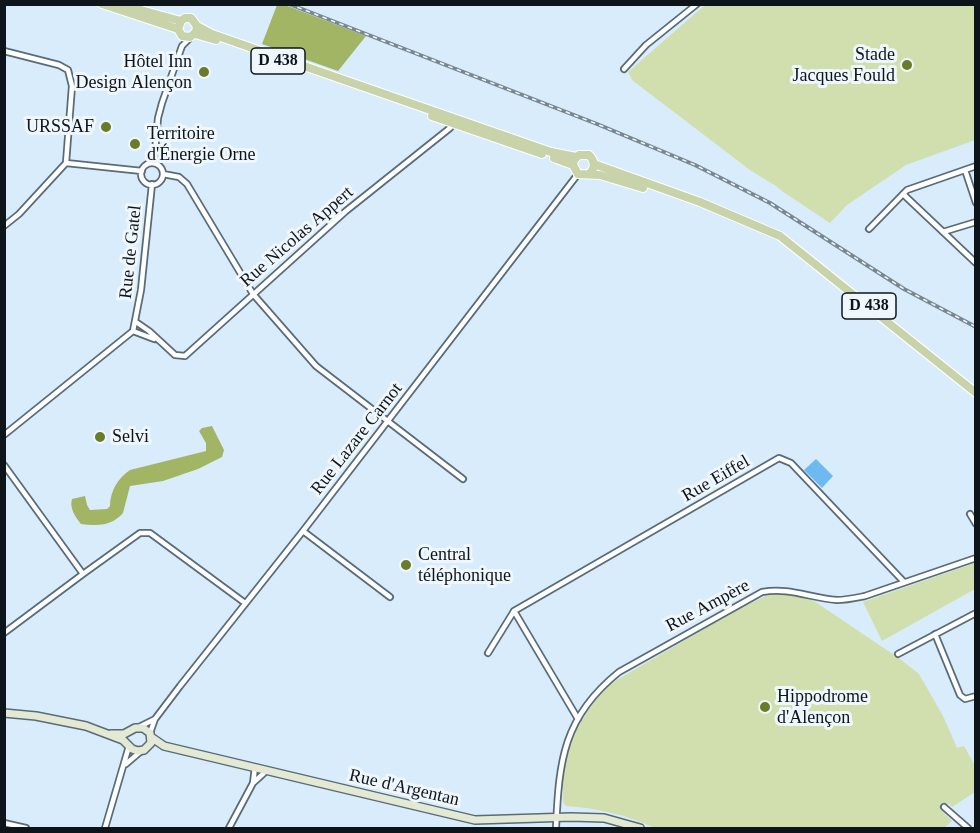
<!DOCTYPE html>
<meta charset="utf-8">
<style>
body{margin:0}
#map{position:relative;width:980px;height:833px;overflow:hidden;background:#d8ecfb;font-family:Georgia,serif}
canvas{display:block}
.frame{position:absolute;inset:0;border:6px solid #0e151a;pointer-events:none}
</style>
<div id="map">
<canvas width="980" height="833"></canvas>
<div class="frame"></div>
</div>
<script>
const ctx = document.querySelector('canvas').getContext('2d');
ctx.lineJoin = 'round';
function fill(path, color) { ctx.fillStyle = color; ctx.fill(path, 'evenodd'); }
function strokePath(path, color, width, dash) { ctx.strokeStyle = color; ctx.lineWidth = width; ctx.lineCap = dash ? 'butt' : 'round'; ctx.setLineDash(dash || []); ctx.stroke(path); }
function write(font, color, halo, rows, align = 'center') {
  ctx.font = font + ' Georgia,serif'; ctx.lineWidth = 6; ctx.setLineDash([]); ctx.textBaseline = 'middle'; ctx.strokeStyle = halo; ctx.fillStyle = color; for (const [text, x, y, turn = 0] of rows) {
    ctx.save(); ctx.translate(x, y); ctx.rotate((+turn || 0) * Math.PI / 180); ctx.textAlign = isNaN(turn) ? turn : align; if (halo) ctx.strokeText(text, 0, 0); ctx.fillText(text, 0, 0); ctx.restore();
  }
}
const green = new Path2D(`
 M705,5H975V140L906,165L847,205L830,223L782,191L776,186L750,170L632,80L628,72Z
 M975,563V589L882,641L863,602Z
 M780,594L804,597L814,601L900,659L919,674L943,716L957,748L964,746L975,766V792L952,807L949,803L942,811L952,821L944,828H655C626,815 598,808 566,806L563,802C563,788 561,774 564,760C570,735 592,702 610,684L740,608L768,595Z`);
const forest = new Path2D(`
 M277,5H285L366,36L338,71L262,44Z
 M212,426L224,450L222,457L198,469L163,481L130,486L123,513C112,526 97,526 81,524C76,518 69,508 72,499L85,496L87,505L90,510L107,509L110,506C110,491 118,478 130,470L206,451V443L199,431L202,428Z`);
const water = new Path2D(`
 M816,459L833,476L822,488L804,470Z`);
const street = new Path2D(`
 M4,51L59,65L68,70L72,86L66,163L142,171
 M624,69L646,45L697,4
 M154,163L158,118L162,103L182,46L190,38
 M141 174a11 11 0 1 1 22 0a11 11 0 1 1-22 0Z
 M965,170L976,203
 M163,174L179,177L187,184L253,294L316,366L463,479
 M903,194L976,263
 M4,226L19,214L66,163
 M869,229L907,190L976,166
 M943,232L976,222
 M136,322L149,331L175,355L185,356L346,211L450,128L455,122
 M133,331L154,339
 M4,435L133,331L141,290L152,184
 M4,465L83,574L140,533H150L245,603
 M970,514L976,524
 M303,531L390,597
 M514,611L578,719
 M4,633L83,574
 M935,634L960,695L965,699L976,696
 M488,653L514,611L779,458L791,463L904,582
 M898,654L976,613
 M139,727L155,719
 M150,733L155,719L180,686L303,531L578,174
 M126,764L140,752
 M253,783L255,767
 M944,807L968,828
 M4,823L26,828
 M105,828L129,746
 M229,828L253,783L264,773V770
 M556,828C559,761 563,717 619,672L762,592C790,587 809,598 837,600C846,600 855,598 865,596L976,558`);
const secondary = new Path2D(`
 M4,713L36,716L86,726L123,740L132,749L138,751L144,750L151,743L150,733L143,728H135L124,734H111
 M151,737L164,746L475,820L571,817L604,818L640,828`);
const primary = new Path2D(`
 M102,4L178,29
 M119,4L181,21
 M197,26L196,32L190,37L182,36L178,29L181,21L185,18H191L197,26L212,34L551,152L576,157
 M195,34L216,40
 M432,116L542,154
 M554,158L573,165
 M594,164L700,202L780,236L976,393
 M589,174C596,168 595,161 589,155H579L574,160L573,165L578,174L600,175L643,188`);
const rail = new Path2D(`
 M289,4L597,124L695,165L770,203L904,289L976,327`);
const markers = [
 [907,65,6,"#6a7b29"],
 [204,72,6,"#6a7b29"],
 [106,127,6,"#6a7b29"],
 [135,144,6,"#6a7b29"],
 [100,437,6,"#6a7b29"],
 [406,565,6,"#6a7b29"],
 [765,707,6,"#6a7b29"]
];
const shields = [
 [278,61,54],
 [869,306,54]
];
const shieldNames = [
 ["D 438",278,61],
 ["D 438",869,306]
];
const poiNames = [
 ["Stade",895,55,"right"],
 ["Jacques Fould",895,76,"right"],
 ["Hôtel Inn",192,62,"right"],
 ["Design Alençon",192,83,"right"],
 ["URSSAF",94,127,"right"],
 ["Territoire",147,134],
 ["d'Énergie Orne",147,155],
 ["Selvi",112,437],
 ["Central",418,555],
 ["téléphonique",418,576],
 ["Hippodrome",777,697],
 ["d'Alençon",777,718]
];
const streetNames = [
 ["Rue Nicolas Appert",297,237,-41],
 ["Rue de Gatel",131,252,-84],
 ["Rue Lazare Carnot",357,439,-52],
 ["Rue Eiffel",716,479,-30],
 ["Rue Ampère",708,606,-28],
 ["Rue d'Argentan",404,788,13]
];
fill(green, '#d1deae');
fill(forest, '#a2b565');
fill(water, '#6ebaf0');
strokePath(street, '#596b78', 8);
strokePath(secondary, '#596b78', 10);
strokePath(primary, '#fff', 10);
strokePath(street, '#fff', 4.5);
strokePath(secondary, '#e4e9d4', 7);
strokePath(primary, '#c8d3aa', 8);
strokePath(rail, '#798791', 4);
strokePath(rail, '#eff7fd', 1.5, [4.5]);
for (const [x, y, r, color] of markers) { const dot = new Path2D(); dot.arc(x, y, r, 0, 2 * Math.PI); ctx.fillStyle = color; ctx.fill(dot); strokePath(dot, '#eff7fd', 2); }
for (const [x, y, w] of shields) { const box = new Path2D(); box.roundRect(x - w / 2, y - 13, w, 26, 4.5); ctx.fillStyle = '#eff7fd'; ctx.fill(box); strokePath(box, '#0e151a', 1.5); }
write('bold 16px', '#0e151a', null, shieldNames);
write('18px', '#0e151a', '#eff7fd', poiNames, 'left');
write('18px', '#0e151a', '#eff7fd', streetNames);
</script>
